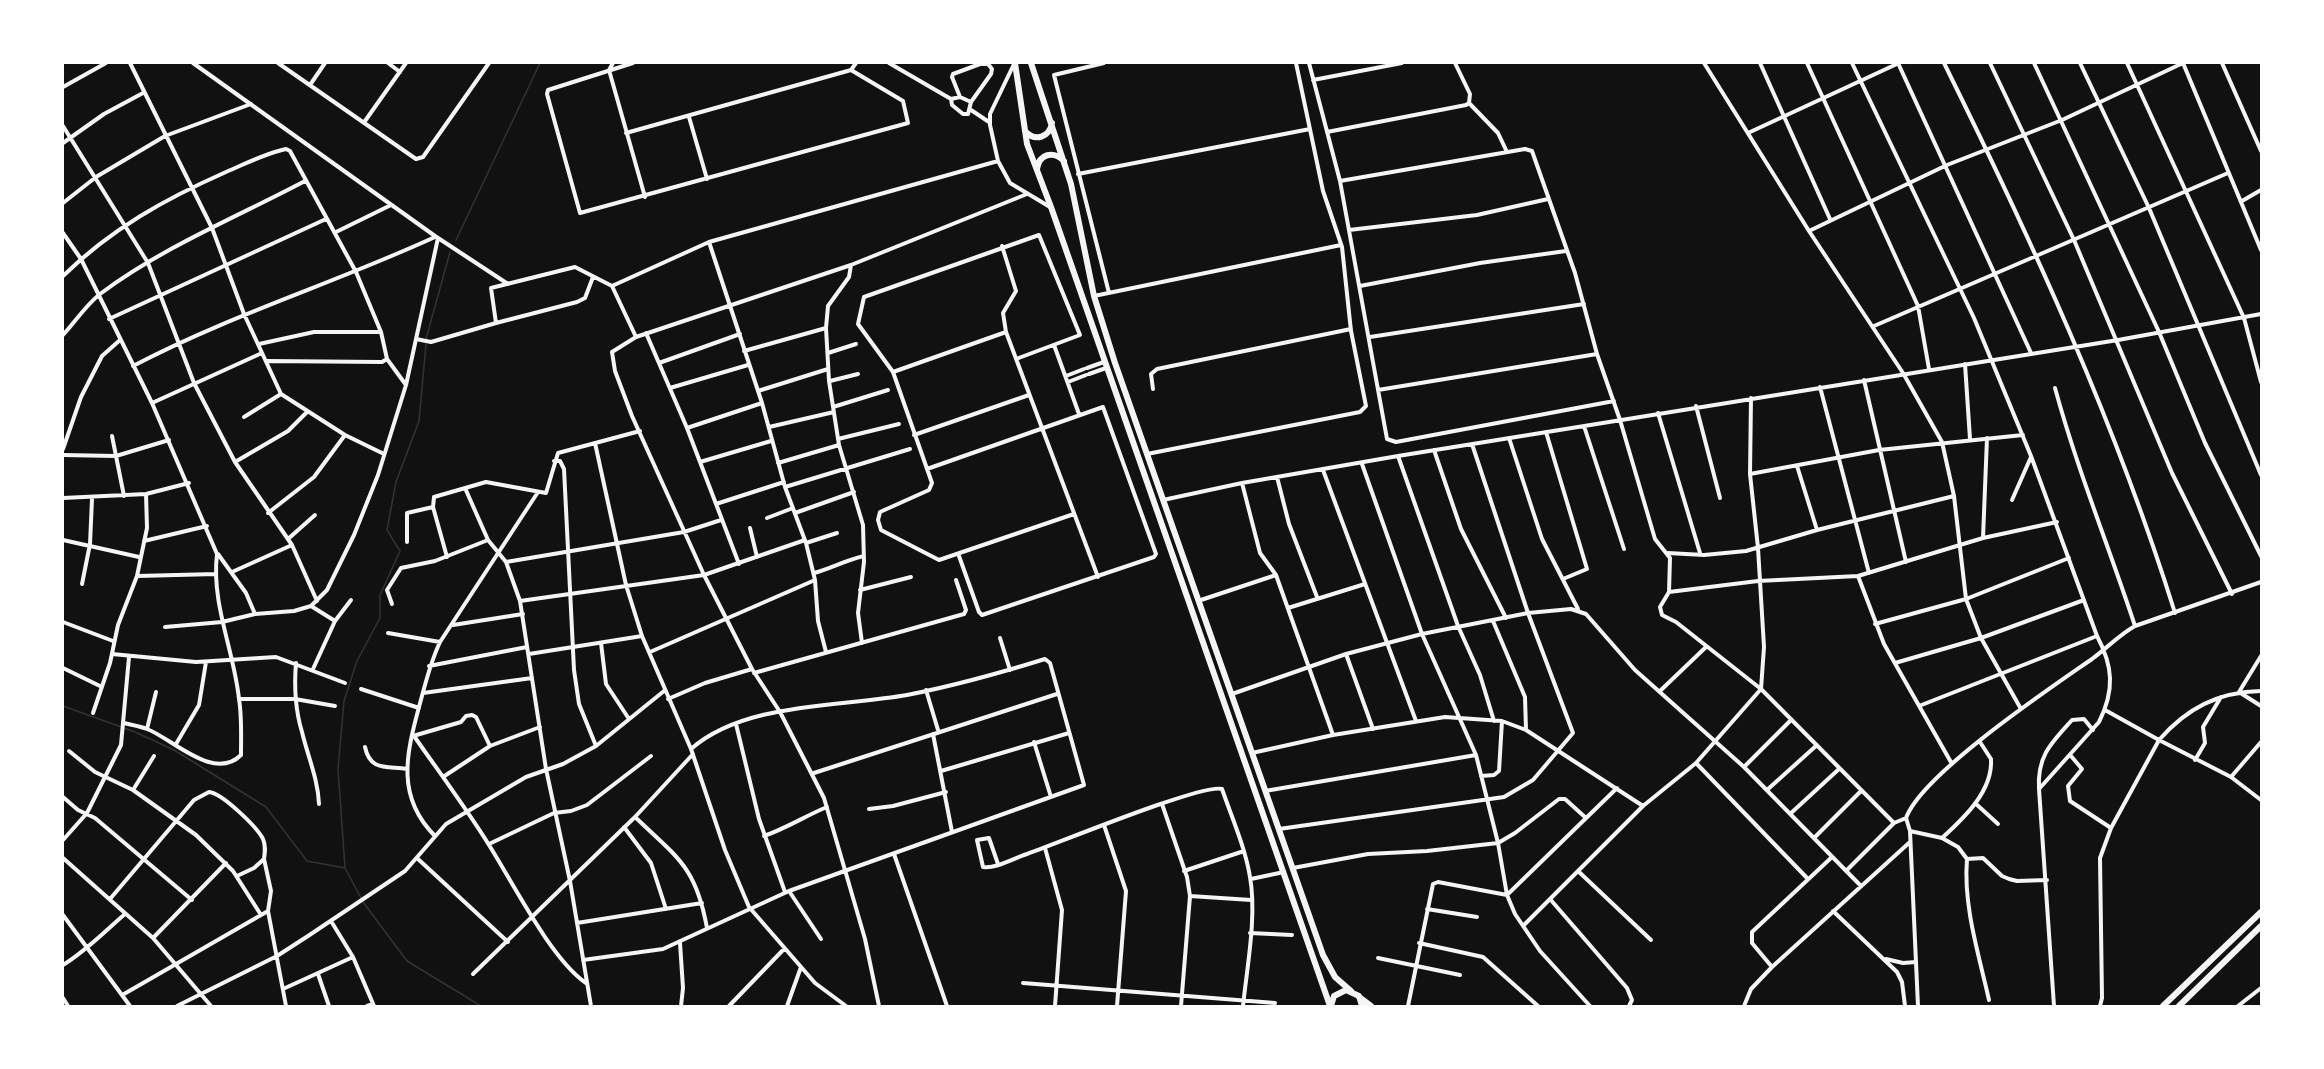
<!DOCTYPE html>
<style>
body{margin:0}
#map{position:relative;width:2324px;height:1069px;overflow:hidden;background:#111;font-family:"Golos Text",sans-serif}
canvas{display:block}
.frame{position:absolute;inset:0;border:64px solid #fff;pointer-events:none}
</style>
<div id="map">
<canvas width="2324" height="1069"></canvas>
<div class="frame"></div>
</div>
<script>
const ctx = document.querySelector('canvas').getContext('2d');
ctx.lineJoin = 'round';
function strokePath(path, color, width, dash) { ctx.strokeStyle = color; ctx.lineWidth = width; ctx.lineCap = dash ? 'butt' : 'round'; ctx.setLineDash(dash || []); ctx.stroke(path); }
const stream = new Path2D(`
 M456,240L540,63
 M426,339L450,252
 M63,706L135,732L174,750L266,807L307,861L345,868L361,898
 M345,868L338,769L344,701L357,661L380,618V595L400,551L387,530L396,482L419,421L426,344
 M363,902L407,961L481,1006`);
const minor = new Path2D(`
 M130,63L212,228L244,314L281,394L345,435L384,454
 M193,63L435,236L508,284
 M278,63L416,159L423,157L489,63
 M388,63L400,72
 M613,63L609,70L645,197
 M889,63L951,99
 M1104,63L1054,75L1109,293
 M1309,63L1340,181L1387,439L1396,442L1614,401
 M1704,63L1809,231L1903,373L1942,442L1954,496L1966,599L1981,638L2021,709
 M1760,63L1830,219
 M1807,63L1918,306L1929,369
 M1852,63L1974,318L2031,456L2097,636C2113,666 2115,690 2099,722L2039,789L2054,1006
 M1898,63L2031,353
 M1944,63C2032,241 2116,424 2175,613
 M1990,63L2074,240L2172,473L2232,594
 M2034,63L2159,332L2205,443L2261,556
 M2080,63L2149,208L2261,475
 M2127,63L2244,318L2261,382
 M2183,63L2261,250
 M2222,63L2261,151
 M1014,64L990,114V125L998,161L1010,183L1050,207
 M851,70L856,63
 M1313,80L1402,63
 M310,85L325,63
 M63,87L106,63
 M960,97L951,99L952,105L963,114H968L971,102L960,97L952,77L953,74L980,64H988L992,69L991,74L971,102
 M1469,103L1498,133L1507,152
 M971,110L989,122
 M689,117L707,179
 M365,121L406,63
 M63,126L148,263L194,383L235,462L292,545L317,601
 M1327,132L1466,105L1469,103L1470,94L1455,63
 M626,133L851,70L903,101L908,123L580,213L547,94L548,90L633,63
 M1748,133L1899,63
 M63,143L104,114L143,93
 M1078,174L1310,129
 M1340,181L1525,149L1532,151L1575,273L1597,354L1620,420L1655,539L1670,558L1669,592L1660,607L1662,615L1676,622L1761,689L1894,823
 M2242,201L2261,190
 M63,203L96,177L165,136L251,104
 M1349,230L1477,215L1548,199
 M1809,231L1947,165L2062,120L2183,63
 M336,232L391,205
 M63,233L81,259L152,403L217,554C211,604 234,650 239,699C242,717 241,736 241,755C214,782 173,739 147,729C140,726 132,725 124,723
 M1002,246L1016,291L1003,313L1006,332L1098,577
 M851,265L849,277L828,306L826,328L829,381L839,445L863,525L864,562L858,613L862,643
 M63,276C111,229 165,199 226,172C245,164 266,153 286,149L290,151L356,272L381,332L387,359L406,385
 M593,277L585,298L577,302L496,323L491,288L575,267L612,286L636,337
 M612,286L709,242L998,161
 M1360,286L1480,263L1566,251
 M1094,296L1341,245
 M109,319L326,219
 M1874,326L2228,173
 M646,333L687,428L739,564
 M63,335C75,322 86,305 100,294C163,247 237,217 305,181
 M1370,337L1584,304
 M416,339L431,342L496,323
 M259,344L314,332H381
 M1054,345L1079,414
 M744,351L826,328
 M828,353L856,344
 M1016,359L1080,335L1039,235L864,297L858,324L893,372L932,483L929,490L880,512L878,520L881,530L939,560L1074,514
 M267,361L382,362L387,359
 M659,363L740,334
 M1965,364L1970,439
 M133,366C230,315 335,283 435,237
 M1087,368L1104,362
 M893,372L1006,332
 M1089,374L1106,368
 M1066,376L1084,369
 M1864,380L1906,562
 M830,381L858,374
 M1068,382L1086,375
 M1820,387L1869,573
 M670,388L748,365
 M2055,388C2077,469 2109,547 2135,626
 M1153,389L1151,374L1157,369L1351,329
 M1378,390L1597,354
 M758,391L828,369
 M152,403L262,353
 M1696,406L1720,498
 M833,407L888,390
 M1658,413L1700,553
 M244,417L281,394
 M1584,426L1624,549
 M769,427L834,412
 M687,428L762,403
 M1546,432L1587,569L1563,579
 M914,435L1029,395
 M112,436L124,496
 M1509,438L1542,539L1578,609
 M838,439L899,424
 M595,443L626,585L642,636L691,749L725,850L749,907L815,983L846,1006
 M63,449L81,397L102,356L120,340
 M1434,450L1461,529L1506,618
 M1147,454L1360,412L1366,406L1351,331L1342,247L1323,191L1296,63
 M63,455L116,456L169,440
 M1398,456L1458,626L1480,675L1494,721
 M554,461H560L564,469L574,670L579,704L596,746
 M235,462L288,431L307,412
 M700,462L771,441
 M778,463L839,445
 M1362,464L1422,634L1476,755L1498,843L1507,895L1515,914L1540,951L1590,1006
 M1797,466L1817,530
 M927,469L1103,407L1156,554L1154,557L982,615L979,612L959,556
 M1323,470L1416,721
 M1750,474L1879,450L2023,435
 M1277,477L1289,524L1317,597
 M1242,483L1260,553L1276,575L1333,735
 M785,487L910,449
 M465,488L488,540L506,562L520,601L546,769L570,881L591,1006
 M63,498L146,494L189,483
 M1163,500L1242,483L1398,456L2118,340L2261,314
 M2012,500L2031,457
 M716,504L784,482
 M268,513L314,477L345,435
 M795,513L854,492
 M767,518L793,508
 M750,528L757,557
 M1983,538L1987,438
 M288,539L315,515
 M63,540L139,557
 M144,541L207,526
 M407,542V513L433,507
 M806,543L837,533
 M1668,553L1704,555L1746,551L1817,530L1954,496
 M218,554L246,593L255,614
 M447,557L433,507L434,497L486,482L546,493L558,453L640,431
 M506,562L684,532L721,520
 M232,572L292,545
 M814,573C832,568 846,560 864,556
 M137,576L216,574
 M1858,576L1884,644L1952,764
 M815,580L818,621L826,652
 M82,584L90,544L92,499
 M860,590L911,577
 M1669,592L1758,581L1858,576L1983,538L2057,522
 M520,601L704,575L805,540
 M1198,601L1276,575
 M392,604L387,590L401,568L435,561L488,540
 M311,606L335,621
 M1288,608L1365,584
 M1493,621L1525,697L1526,730
 M63,622L113,641
 M1875,624L1966,599L2069,558
 M453,625L523,614
 M165,627L222,622L255,614L294,611L311,606L327,590L354,535L378,475L406,385L438,238
 M388,633L440,642
 M1000,638L1010,670
 M601,643L606,684L629,719
 M650,652L815,580L806,543L785,487L762,403L709,242
 M112,654L196,662L276,657L345,683
 M529,654L642,636
 M1346,654L1373,729
 M2261,656L2239,692L2261,706
 M296,663C294,687 295,709 302,732C308,757 318,779 319,804
 M1895,663L1981,638L2084,600
 M429,666L527,647
 M63,668L102,687
 M313,669L335,621L351,600
 M754,673L964,614L966,610L956,580
 M361,689L419,708
 M926,690L938,730
 M1660,691L1706,647
 M423,693L532,678
 M1232,694L1346,654L1422,634L1528,613L1571,609L1586,614L1635,670L1744,767L1861,886
 M239,699H295L335,706
 M668,699L705,683L752,669
 M1919,706L2097,636
 M2105,710L2159,740C2187,708 2218,692 2261,691
 M93,713L110,663L118,625L137,576L147,528L146,494
 M736,724L759,819L785,892
 M147,729L156,692
 M933,734L952,832
 M413,736L461,722L466,716L472,715L476,717L490,746
 M414,736C439,772 466,808 489,845C513,883 551,959 586,983
 M1034,742L1051,797
 M176,744L199,705L206,662
 M365,747C370,771 386,766 407,769
 M69,751L95,772L133,790L196,835L233,871L261,915
 M1252,753L1333,735L1445,717L1502,721L1526,730L1643,806
 M2071,756L2082,769L2068,786L2070,801L2111,828
 M2195,760L2205,743L2203,727L2221,697
 M1696,763L1808,879
 M1744,767L1791,720
 M941,771L1069,733
 M814,773L1057,694
 M1481,776L1494,775L1499,771L1502,721
 M443,777L490,746L540,727
 M2231,777L2261,742
 M2039,789C2037,756 2051,743 2072,720L2084,719L2093,730
 M133,790L154,756
 M1767,790L1817,745
 M1265,791L1476,755
 M63,797L78,810L95,818L192,900
 M1975,803L1998,824
 M1162,804L1187,877L1190,896L1181,1006
 M869,809L893,806L946,792
 M1790,814L1839,769
 M635,817C678,858 696,867 707,928
 M1104,825L1126,891L1117,1006
 M624,827L651,863L666,909
 M1279,829L1504,797L1533,780L1573,733L1528,613L1472,444
 M1910,831L1942,838C1964,818 1993,791 1991,759L1980,742
 M435,836C396,797 406,755 419,707C425,685 430,663 440,642L538,492
 M764,836C787,828 805,816 827,807
 M1814,838L1861,791
 M1942,838L1958,847L1967,859C1963,906 1979,955 1989,1000
 M63,840L87,813L121,745L129,657
 M489,844L554,813L571,811L587,805L651,756
 M1045,848L1062,910L1055,1006
 M894,854L947,1006
 M63,858L153,938L211,1006
 M264,859L271,891L268,911L286,1006
 M418,859L508,942
 M1967,859L1983,858L2002,876L2009,879L2017,881L2047,880
 M998,864L989,838L977,840L983,867C996,869 1014,858 1027,854C1056,844 1203,783 1222,789C1232,818 1245,847 1250,877C1257,916 1247,967 1243,1006
 M1293,868L1368,854L1427,851L1498,843L1515,833L1559,799H1565L1586,818
 M1184,871L1244,851
 M1578,871L1651,940
 M1846,871L1894,823L1906,818
 M1251,879L1284,872
 M789,891L821,939
 M1190,896L1251,900
 M110,899L194,800L209,792C222,793 257,827 263,839C266,846 265,852 264,859L254,868L237,876
 M1550,899L1627,988L1632,1000L1629,1006
 M1427,909L1477,917
 M1833,911L1897,972L1902,982L1905,1006
 M63,915L130,1006
 M331,921L353,957L374,1006
 M577,923L702,903
 M1523,926L1643,806L1696,763L1761,689L1764,647L1758,548L1750,474L1751,398
 M1250,933L1292,935
 M153,938L226,863
 M680,943L683,988L681,1006
 M1419,943L1483,957L1538,1006
 M1378,958L1460,975
 M1886,959L1903,963L1916,962
 M583,960L663,949L789,891L1084,785L1050,663L1045,659C1000,673 953,686 907,695C840,707 744,702 691,749
 M63,965C86,951 104,932 125,914
 M1772,967L1752,943V932L1832,857
 M318,974L329,1006
 M473,974L635,817L693,754
 M1023,983L1275,1003
 M283,989L353,957
 M124,994L268,911
 M63,998L68,1006
 M177,1006L277,956L308,936L405,871L446,824L526,777L563,764L596,746L664,691
 M367,1006L373,1004
 M729,1006L784,949
 M787,1006L801,967
 M879,1006L865,939L824,798L780,712L752,669L704,575L632,416L615,371L612,352L636,337L851,265L1027,194
 M1408,1006L1433,884L1438,882L1507,895L1617,788
 M1744,1006L1751,989L1772,967L1910,842
 M1918,1006L1910,831L1906,818C1922,774 2049,689 2092,659C2107,648 2119,635 2135,626L2261,582
 M2100,1006L2102,998L2100,858L2111,828L2159,740L2231,777L2261,800
 M2238,1006L2261,988`);
const trunk = new Path2D(`
 M1015,63L1027,144L1051,207L1330,1006
 M1031,63L1071,184L1094,296L1115,363L1323,955L1335,977L1351,991
 M1025,131C1035,142 1049,138 1052,123
 M1037,169C1039,154 1053,150 1064,161
 M1359,997L1371,1006
 M1331,1006L1334,996L1346,990L1359,996L1362,1006
 M2163,1006L2261,912
 M2179,1006L2261,926`);
strokePath(stream, '#333', 1.5);
strokePath(minor, '#f5f5f5', 4);
strokePath(trunk, '#f5f5f5', 6);
</script>
